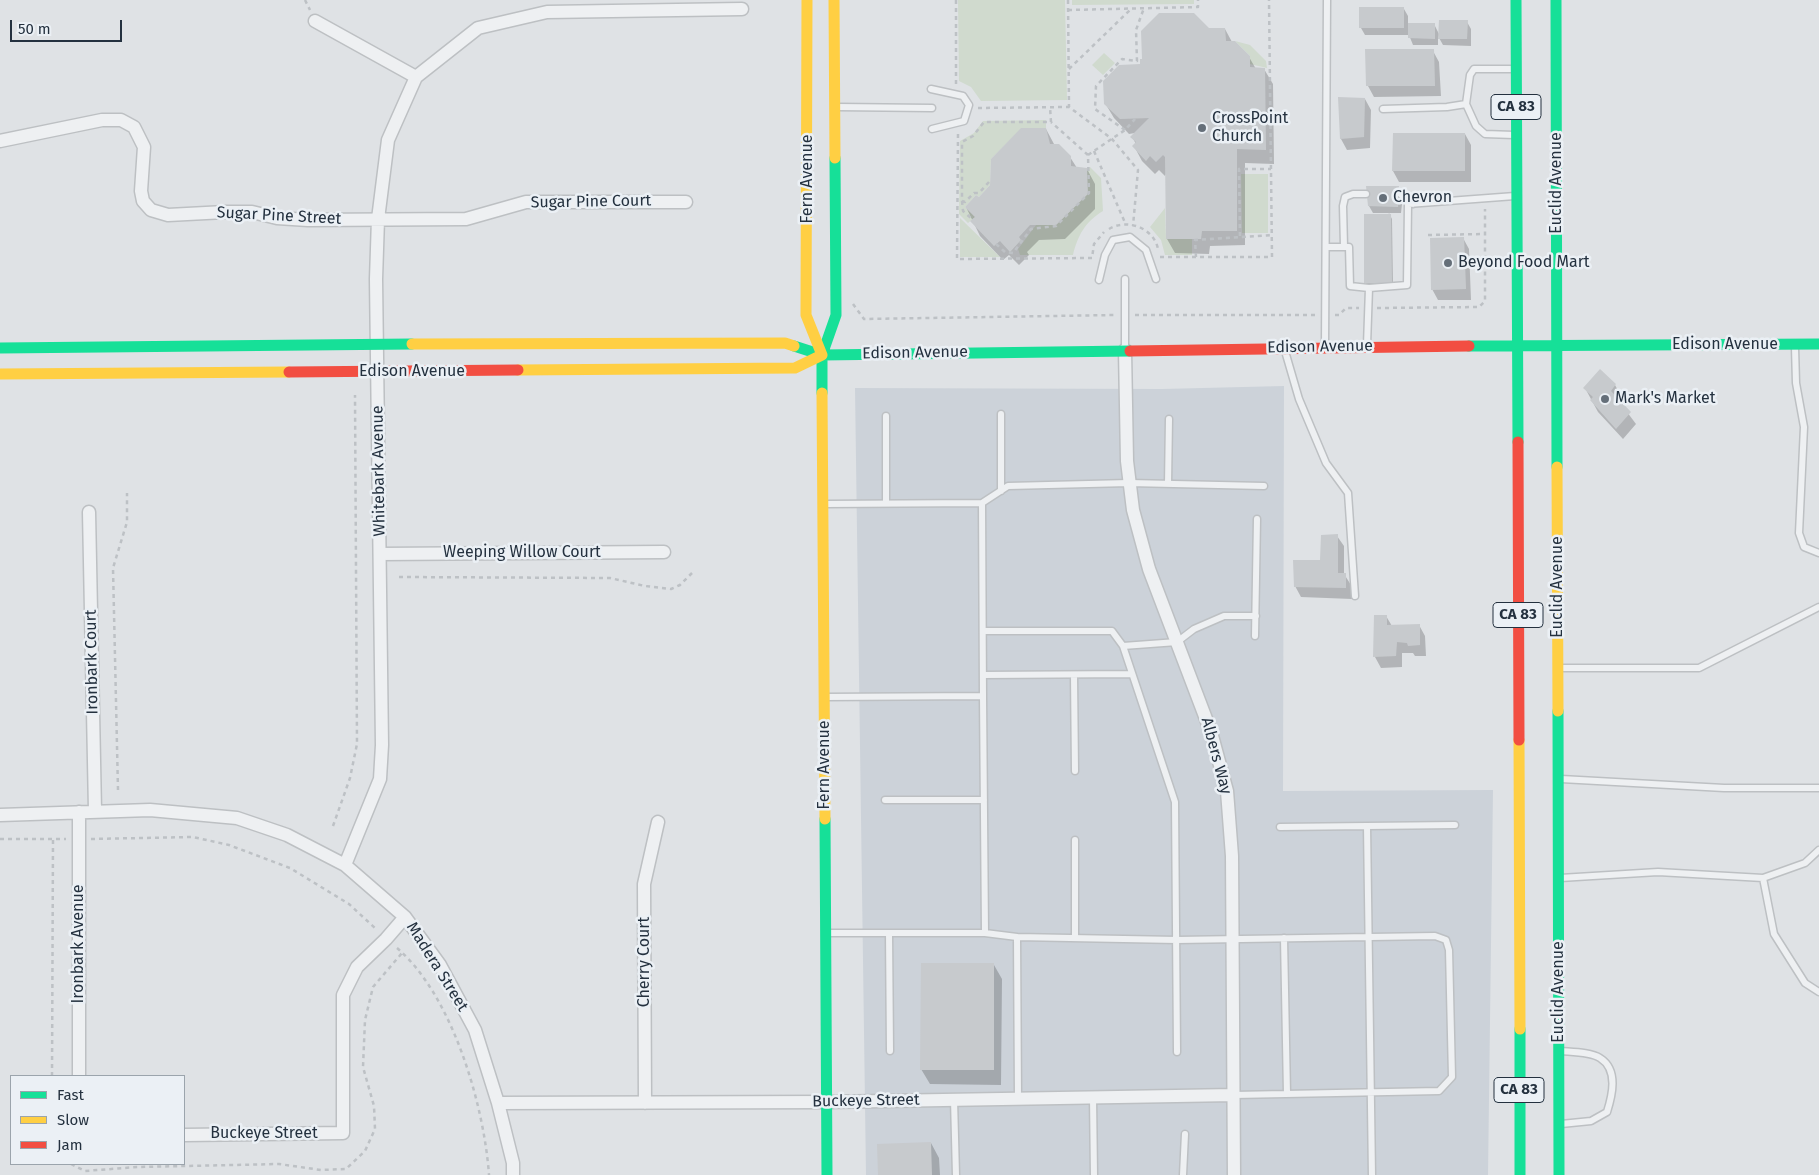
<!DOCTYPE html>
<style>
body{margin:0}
#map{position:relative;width:1819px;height:1175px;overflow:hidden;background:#dfe2e5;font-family:"Fira Sans",sans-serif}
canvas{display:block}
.legend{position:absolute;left:10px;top:1075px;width:175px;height:90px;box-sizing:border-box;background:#ebf0f5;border:1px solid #9ba4ac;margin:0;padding:6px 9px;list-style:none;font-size:15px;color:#24313f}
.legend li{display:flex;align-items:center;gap:10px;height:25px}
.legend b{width:25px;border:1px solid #9ba4ac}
.scale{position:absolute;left:10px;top:20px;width:112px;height:22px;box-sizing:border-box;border:2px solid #24313f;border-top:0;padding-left:6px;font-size:15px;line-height:18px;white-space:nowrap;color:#24313f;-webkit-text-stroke:4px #ebf0f5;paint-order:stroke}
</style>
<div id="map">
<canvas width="1819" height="1175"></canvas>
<ul class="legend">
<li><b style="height:6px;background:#16e098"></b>Fast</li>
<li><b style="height:6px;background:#ffcf43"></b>Slow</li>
<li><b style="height:6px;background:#f24e42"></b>Jam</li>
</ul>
<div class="scale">50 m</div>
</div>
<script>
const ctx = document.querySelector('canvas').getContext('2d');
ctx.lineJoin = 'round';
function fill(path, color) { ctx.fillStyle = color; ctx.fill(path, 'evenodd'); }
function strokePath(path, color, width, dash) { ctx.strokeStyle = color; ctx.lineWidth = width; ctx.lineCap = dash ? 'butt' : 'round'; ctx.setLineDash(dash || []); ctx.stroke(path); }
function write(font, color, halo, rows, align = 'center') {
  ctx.font = font + ' "Fira Sans",sans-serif'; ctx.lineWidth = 5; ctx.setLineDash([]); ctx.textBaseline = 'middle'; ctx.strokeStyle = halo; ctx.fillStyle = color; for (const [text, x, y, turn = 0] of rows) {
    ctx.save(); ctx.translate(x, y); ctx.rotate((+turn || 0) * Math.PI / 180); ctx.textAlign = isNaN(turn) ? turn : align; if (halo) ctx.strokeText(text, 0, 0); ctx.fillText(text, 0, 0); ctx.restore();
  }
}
const built = new Path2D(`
 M1284,386L1283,791L1493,790L1488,1175H866L855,388L1162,389Z`);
const green = new Path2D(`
 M958,0H1065L1067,100L981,101L971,87L959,81Z
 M1072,0H1194V4L1072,5Z
 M1235,41L1250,45L1266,61L1267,68L1250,64V56Z
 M1104,53L1115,63L1103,75L1092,65Z
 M1046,120V128L1021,129L991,159L990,185L979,197L976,195L965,207L975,217L968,223L959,214L960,141L974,133L983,121Z
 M1090,167L1101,178L1103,211C1085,222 1078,235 1073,255H1020L1018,249L1036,225H1056L1087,194V168Z
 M1241,174H1268V233H1242Z
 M1165,208L1166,239H1192V255H1165L1161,240L1150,227Z
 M960,218L1000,257H960Z`);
const shadow = new Path2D(`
 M1404,9L1408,16V24H1434L1439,34L1467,22L1471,29V46L1443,45L1438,36V45H1413L1409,35H1365L1361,28Z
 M1225,29L1232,42L1249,57L1256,69H1264L1273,84L1274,164L1245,163V245L1210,246L1209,254L1175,253L1167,239L1166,174L1165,176L1159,170L1155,174L1142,161L1134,146L1136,144L1132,137L1135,133L1129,134L1114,118L1105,103L1141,66L1209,30Z
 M1433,51L1439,62L1441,96L1374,97L1368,86Z
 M1339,98L1365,99L1371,110L1370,148L1347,150L1341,139Z
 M1046,129L1054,144L1070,157L1077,168L1087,169L1095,184V209L1065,239L1039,240L1027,252L1029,255L1019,265L1009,255L1003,260L980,236L966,207L979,199Z
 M1465,134L1471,145V182H1399L1393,171Z
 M1399,188L1403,195L1401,213H1373L1369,206Z
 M1389,213L1392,219L1393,285L1367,286L1366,283Z
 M1463,238L1469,249L1471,300H1438L1432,289Z
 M1615,385L1621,396L1618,400L1636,424L1623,439L1598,412L1585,388Z
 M1337,536L1344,546V574L1351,585L1352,599L1301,597L1295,586L1321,562Z
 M1375,616H1386L1392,626L1419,625L1425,636L1426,656H1415L1413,653H1402V667L1381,668L1375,657Z
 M994,965L1002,979L1001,1085L930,1084L921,1069Z
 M931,1143L939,1158L940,1175H879Z`);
const building = new Path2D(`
 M1359,7H1404V28H1359Z
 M1159,13H1194L1209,28H1225L1226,41H1235L1250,56V67L1265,68L1266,150L1237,149V231H1202L1201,239H1166L1165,157L1163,155L1156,162L1150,156L1146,161L1132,146L1136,142L1130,137L1149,118L1120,119L1104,104L1103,81L1119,65L1140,64V59H1142L1141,31Z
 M1439,20H1468L1467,39H1438Z
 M1408,23H1435V39L1408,38Z
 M1365,49H1434L1435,86H1366Z
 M1338,97L1365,98L1364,137L1340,139Z
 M1021,128H1046L1050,144H1059L1071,156V166L1087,168L1088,194L1056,225H1030L1019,237L1021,240L1010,252L1000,241L994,246L970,221L975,217L965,207L976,195L979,197L990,185L991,159Z
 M1393,133H1465V171H1392Z
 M1366,186H1399L1398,207L1368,206Z
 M1364,214H1391L1392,283H1364Z
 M1464,237L1466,289L1431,290L1430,238Z
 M1600,369L1616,384L1611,391L1631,412L1616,429L1590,400L1593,397L1583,388Z
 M1338,534V573H1346V588L1294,587L1293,560H1320L1321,535Z
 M1374,615H1387V625L1420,624V645L1408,646L1407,643L1397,642L1396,656L1373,657Z
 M921,963H994V1070H920Z
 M931,1142L932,1175H878L877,1144Z`);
const path = new Path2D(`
 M305,0L310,10
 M956,0V84
 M1068,0L1069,107
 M1068,10L1198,7V0
 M1069,69L1131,9
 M978,108L1069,107L1112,139L1138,170L1133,226
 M1125,130L1095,109L1096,86L1122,59L1137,61L1136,30L1144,8
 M958,134L957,259L1092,258L1094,244L1104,232
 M1094,151L1126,225
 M1088,155L1125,130L1135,119
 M989,182L979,193H974L965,202L962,201V142L973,136L984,122H1051L1050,107
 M962,201L963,211L972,219
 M1109,229C1127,218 1154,228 1158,249
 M1428,235L1484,234
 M1240,236L1239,169H1271
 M996,244L1005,252L1013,253L1031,229L1056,226L1089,193L1088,155L1051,122
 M1160,257H1272L1269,0
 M1196,257L1195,240L1272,235
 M853,304L864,319L1115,315
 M1377,308L1479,307L1485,301V209
 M1135,315H1315
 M1335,315H1339L1346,308H1359
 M399,577L610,578L645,586L671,589L680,585L692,573
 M118,790L113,568L127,522V493
 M333,826L350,778L357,744L355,395
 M0,839H66
 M91,839L193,837L229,845L290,868L349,904L376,929
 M397,948C452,995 484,1104 489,1175
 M52,1076L53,839
 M71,1164L85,1171L137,1167L279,1164L321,1170L346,1169L365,1151L375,1129L374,1106L363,1067L365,1020L373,987L402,953`);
const lane = new Path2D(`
 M931,89L963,96L969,105L964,121L932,129
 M1466,104L1476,126L1485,134L1514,135
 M837,107L932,108
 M1383,109L1447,107L1466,104L1470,75L1474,69H1513
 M1399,193L1413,204
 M1326,247H1349L1350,286L1369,288
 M1344,247L1343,206L1345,197L1353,194H1366
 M1125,279V348
 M1099,280L1105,255L1113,240L1130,237L1146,250L1156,279
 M1367,345L1369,288L1407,285L1408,204L1515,196
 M1325,346L1327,0
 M1795,347L1796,383L1804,427L1799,533L1804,547L1819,553
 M1285,351L1299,399L1326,463L1348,493L1355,596
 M1001,414V491
 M886,416V503
 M1168,484L1169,419
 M982,503L1008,486L1129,483L1264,486
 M825,504L982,503L983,696L825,697
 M983,631H1112L1123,646L1175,802L1177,1052
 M1255,636L1257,519
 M1123,646L1177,642L1194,629L1224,616H1256
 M1560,668H1699L1819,607
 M983,675L1132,674
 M1074,675L1075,771
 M983,696L985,933L1017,937L1018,1098
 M1561,779L1724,788H1819
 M885,800H984
 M1367,826L1455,825
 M1280,827L1367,826L1372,1175
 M1560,878L1658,872L1763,878L1805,863L1819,850
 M1763,878L1774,934L1805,983L1819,992
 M826,933H985
 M889,933L890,1051
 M1017,937L1177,940L1435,936L1446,940L1449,950L1452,1077L1439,1091L1234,1095
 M1075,938V840
 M1284,938L1287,1094
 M1093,1097L1094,1175
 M954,1099L956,1175
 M1561,1124L1591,1121L1607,1112C1612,1096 1619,1070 1600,1058C1591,1052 1572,1052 1561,1051
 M1183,1175L1185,1134`);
const street = new Path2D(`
 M315,21L416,77
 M0,141L102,120H121L134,127L144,147L141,191L143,201L151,210L168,215L225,212H252L277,218L308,220L466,219L526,202H686
 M1125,350L1127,461L1133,510L1149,569L1211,732L1227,791L1232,856L1234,1175
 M89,512L95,811
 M380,554L664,552
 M79,812V1076
 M0,815L150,810L237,818L287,835L345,865L405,917L440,965L475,1030L498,1103L513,1163V1175
 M345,865L380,779L382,745L376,279L378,219L388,140L416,77L478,28L547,12L742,9
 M498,1103L827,1102L1234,1095
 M645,1103L644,884L658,822
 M184,1135L343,1133V995L357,967L386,939L405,917`);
const fast = new Path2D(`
 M1516,0L1518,442
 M1556,0L1557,467
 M794,346L822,355L1130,351
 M1469,346L1819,344
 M0,348L412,344
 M822,393V355L836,315L835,158
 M1558,711L1559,1175
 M825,819L827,1175
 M1520,1029V1175`);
const slow = new Path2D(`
 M807,0L806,315L822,355
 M834,0L835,158
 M412,344L785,343L794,346
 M518,370L795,368L822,355
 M0,374L289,372
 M822,393L825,819
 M1557,467L1558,711
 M1519,740L1520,1029`);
const jam = new Path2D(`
 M1130,351L1469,346
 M289,372L518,370
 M1518,442L1519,740`);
const markers = [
 [1202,128,5,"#656f79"],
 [1383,198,5,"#656f79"],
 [1448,263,5,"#656f79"],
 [1605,399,5,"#656f79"]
];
const shields = [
 [1516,107,50],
 [1518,615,50],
 [1519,1090,50]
];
const shieldNames = [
 ["CA 83",1516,107],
 ["CA 83",1518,615],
 ["CA 83",1519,1090]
];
const poiNames = [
 ["CrossPoint",1212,119],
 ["Church",1212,137],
 ["Chevron",1393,198],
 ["Beyond Food Mart",1458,263],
 ["Mark's Market",1615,399]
];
const streetNames = [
 ["Fern Avenue",808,179,-90],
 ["Euclid Avenue",1557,183,-90],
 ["Sugar Pine Court",591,202,-1],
 ["Sugar Pine Street",279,216,3],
 ["Edison Avenue",1725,345],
 ["Edison Avenue",1320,347,-1],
 ["Edison Avenue",915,353,-1],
 ["Edison Avenue",412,372],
 ["Whitebark Avenue",379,471,-91],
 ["Weeping Willow Court",522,553],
 ["Euclid Avenue",1558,587,-90],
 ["Ironbark Court",92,662,-91],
 ["Albers Way",1216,756,75],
 ["Fern Avenue",825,765,-90],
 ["Ironbark Avenue",79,944,-90],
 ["Cherry Court",645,962,-90],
 ["Madera Street",437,967,58],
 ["Euclid Avenue",1559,992,-90],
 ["Buckeye Street",866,1101,-1],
 ["Buckeye Street",264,1134]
];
fill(built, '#ccd2d9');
fill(green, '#d0dace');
fill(shadow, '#0003');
fill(building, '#c7cacd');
strokePath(lane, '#bdc0c3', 9);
strokePath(street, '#bdc0c3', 15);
strokePath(path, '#bdc1c5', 2.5, [4, 4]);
strokePath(lane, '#eef0f2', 6);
strokePath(street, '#eef0f2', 12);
strokePath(fast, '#16e098', 11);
strokePath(slow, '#ffcf43', 11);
strokePath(jam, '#f24e42', 11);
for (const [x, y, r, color] of markers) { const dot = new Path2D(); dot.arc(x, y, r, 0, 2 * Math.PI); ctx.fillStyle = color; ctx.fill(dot); strokePath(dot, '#ebf0f5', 2); }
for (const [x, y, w] of shields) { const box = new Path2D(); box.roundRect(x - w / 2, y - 12.5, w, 25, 4); ctx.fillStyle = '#ebf0f5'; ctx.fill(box); strokePath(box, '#24313f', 1); }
write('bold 15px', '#24313f', null, shieldNames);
write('16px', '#24313f', '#ebf0f5', poiNames, 'left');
write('16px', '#24313f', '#ebf0f5', streetNames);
</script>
